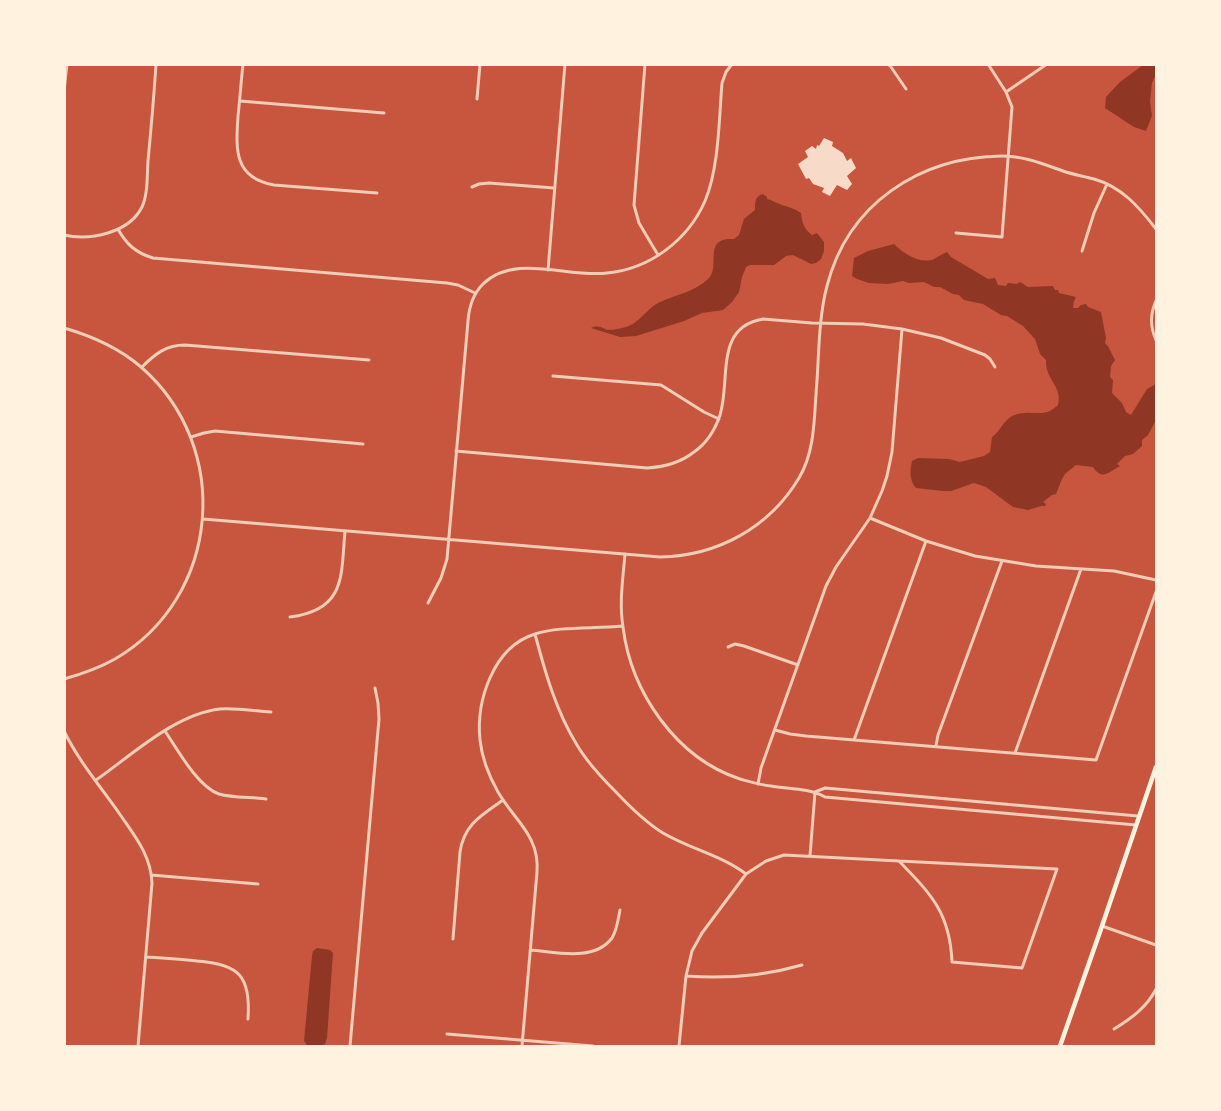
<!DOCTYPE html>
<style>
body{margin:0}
#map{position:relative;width:1221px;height:1111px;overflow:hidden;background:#c8553d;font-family:"Nunito Sans",sans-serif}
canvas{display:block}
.frame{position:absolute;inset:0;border:66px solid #fff3e0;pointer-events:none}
</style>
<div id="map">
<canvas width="1221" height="1111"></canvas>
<div class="frame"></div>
</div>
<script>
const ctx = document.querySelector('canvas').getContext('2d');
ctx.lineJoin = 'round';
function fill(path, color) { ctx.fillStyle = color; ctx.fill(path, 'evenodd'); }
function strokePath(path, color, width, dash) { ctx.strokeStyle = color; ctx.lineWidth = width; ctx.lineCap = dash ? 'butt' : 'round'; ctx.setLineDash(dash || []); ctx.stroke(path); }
const water = new Path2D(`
 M1143,65H1156V74L1152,83L1150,102L1152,116L1146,131L1134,127L1105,108L1106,97L1120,82Z
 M763,194L767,197V199C772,200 776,203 782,205C789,207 795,209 801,213C802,223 804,229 812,235L817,233L824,242V251L821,259L816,263L811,264L793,255L786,256L774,265H750L746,267L742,277L739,292L732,302L723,310L702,313L684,321L636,336L620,337L591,328C597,325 601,327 607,330C615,330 625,328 633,324C642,318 649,308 658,303C674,295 695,292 708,279C722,267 701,237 734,239L739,235L744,219L755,210C755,202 755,196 763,194Z
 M894,244C903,253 920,265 934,259C938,257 942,254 947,252L951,257L988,279L995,278L998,285L1006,286L1008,283L1017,284L1020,282L1028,287L1053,286L1055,290H1058L1059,293L1076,297L1074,301L1073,308H1078L1081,305L1086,304L1088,307L1101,312L1106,338L1105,343L1108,346L1115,360L1111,366L1110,377L1113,380L1112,393L1122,403L1126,412L1131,415L1147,389L1156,384V420L1148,435L1142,440V446L1133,454L1125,456L1117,464L1120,466C1109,472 1102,481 1093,467L1076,465L1065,474L1062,479L1056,494L1052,495L1043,502L1046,504L1045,506H1041L1028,510L1013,507L986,487L974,483L951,491H943L916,488C909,480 910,471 912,461L918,458L949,459L960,462L984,456L990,452L992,437C1000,432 1003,421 1012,416C1025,409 1040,416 1050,411C1053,409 1056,407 1058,405C1063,386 1045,380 1046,360L1040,354L1035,339L1023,326L1007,316L1001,315L983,304L964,300L959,295L953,294L940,287H934L924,282L909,283L903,281L888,284L869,283L857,279L852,276L854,258L868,251Z
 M317,948L330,950L333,953L327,1038L325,1044L320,1046L307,1045L304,1041L312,956L313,951Z`);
const building = new Path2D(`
 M824,138L833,142L832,146L843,153L847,161L851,158L856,168L847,176L852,184L847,190L837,185L830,196L822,192L824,188L813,184L809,178L806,179L798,164L808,157L805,151L812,146L816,149L817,145L819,146Z`);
const minor = new Path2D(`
 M243,64C241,82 240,99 238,116C236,148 233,178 274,185L377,193
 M645,64L634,205L639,223L658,255
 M888,64L891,67L906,89
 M64,91L67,64
 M1006,92L1047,64
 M477,99L480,64
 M240,101L384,113
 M472,187L479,184L489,183L554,188
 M118,229C126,244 136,253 153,258L447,283L458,285L475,293
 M956,233L1002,237L1012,107L1006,92L988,64
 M64,235C90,241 129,233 142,207C148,194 147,176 148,161C151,129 154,97 156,64
 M1082,251L1094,213L1107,184
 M548,270L565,64
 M1156,301C1150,314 1150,327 1156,340
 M64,328C92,336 119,348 141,367C233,447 221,597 115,659C99,668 82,674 64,679
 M142,367C155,354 166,345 185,345L369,360
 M553,376L661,385L704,412L719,419
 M191,437L204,433L215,431L363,444
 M456,451L647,468C664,467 680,463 694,452C707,443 715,430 720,415C731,380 714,327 763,319L812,323L863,324L902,329L941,338L985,355L990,359L995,367
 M870,518L926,541L975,556L1036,566L1114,571L1156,580
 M203,519L660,557C717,556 769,528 799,478C816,450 814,413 817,381C819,350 819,316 827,286C848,204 919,157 1002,156C1024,156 1043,164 1063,171C1074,175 1084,176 1094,179C1122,187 1139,207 1156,229
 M625,554C623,578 619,603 623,627C631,692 676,758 740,779C751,782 761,785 771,786C789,789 809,788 825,797L1136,825
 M428,603L441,578L447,559L468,321C469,306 473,294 483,284C515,253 567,278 607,273C650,269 688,240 705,201C719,168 719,119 722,83L726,72L732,64
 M290,617C346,610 341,576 345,531
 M535,634C545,672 556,711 577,745C587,762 601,777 615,791C630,807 645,822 663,833C690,849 721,855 746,874
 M728,647L735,644L744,646L798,665
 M775,730L790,734L806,736L1096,760L1156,592
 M64,731C78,760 100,786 119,813C134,835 151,855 152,883L138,1046
 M165,731C177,749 198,787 219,794C233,798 251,797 266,799
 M854,740L926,541
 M936,746L938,735L1002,561
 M1015,753L1081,569
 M96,780C132,755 175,714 220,709C237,708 254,711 271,712
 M758,784L761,768L767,751L826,586L836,567L870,518L882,491L887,476L892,452L902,329
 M815,792L825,788L1138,816
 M810,856L815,792
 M899,861L1057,869L1022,968L952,962C950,913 931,894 899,861Z
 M151,875L258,884
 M1102,926L1156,945
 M453,939L460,852C464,824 482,815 503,800
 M531,950C556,952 594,962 612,938C617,930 618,920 620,910
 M146,957C163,958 180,959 197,961C239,964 251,976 248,1019
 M686,976C726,979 764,976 802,965
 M1114,1029C1132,1018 1147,1007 1156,989
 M447,1034L593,1046
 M350,1046L379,719L378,703L375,688
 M522,1046L537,872C540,836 514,820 498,792C489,776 482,759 480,740C476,701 493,647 535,634C559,626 595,629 622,626
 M679,1046L686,976L692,951L702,933L746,874L766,861L784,855L899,861`);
const primary = new Path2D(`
 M1060,1046L1102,926L1156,767`);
fill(water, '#8f3625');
fill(building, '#f7dbc8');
strokePath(minor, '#f1ccb7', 3);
strokePath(primary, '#fff3e0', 4.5);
</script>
